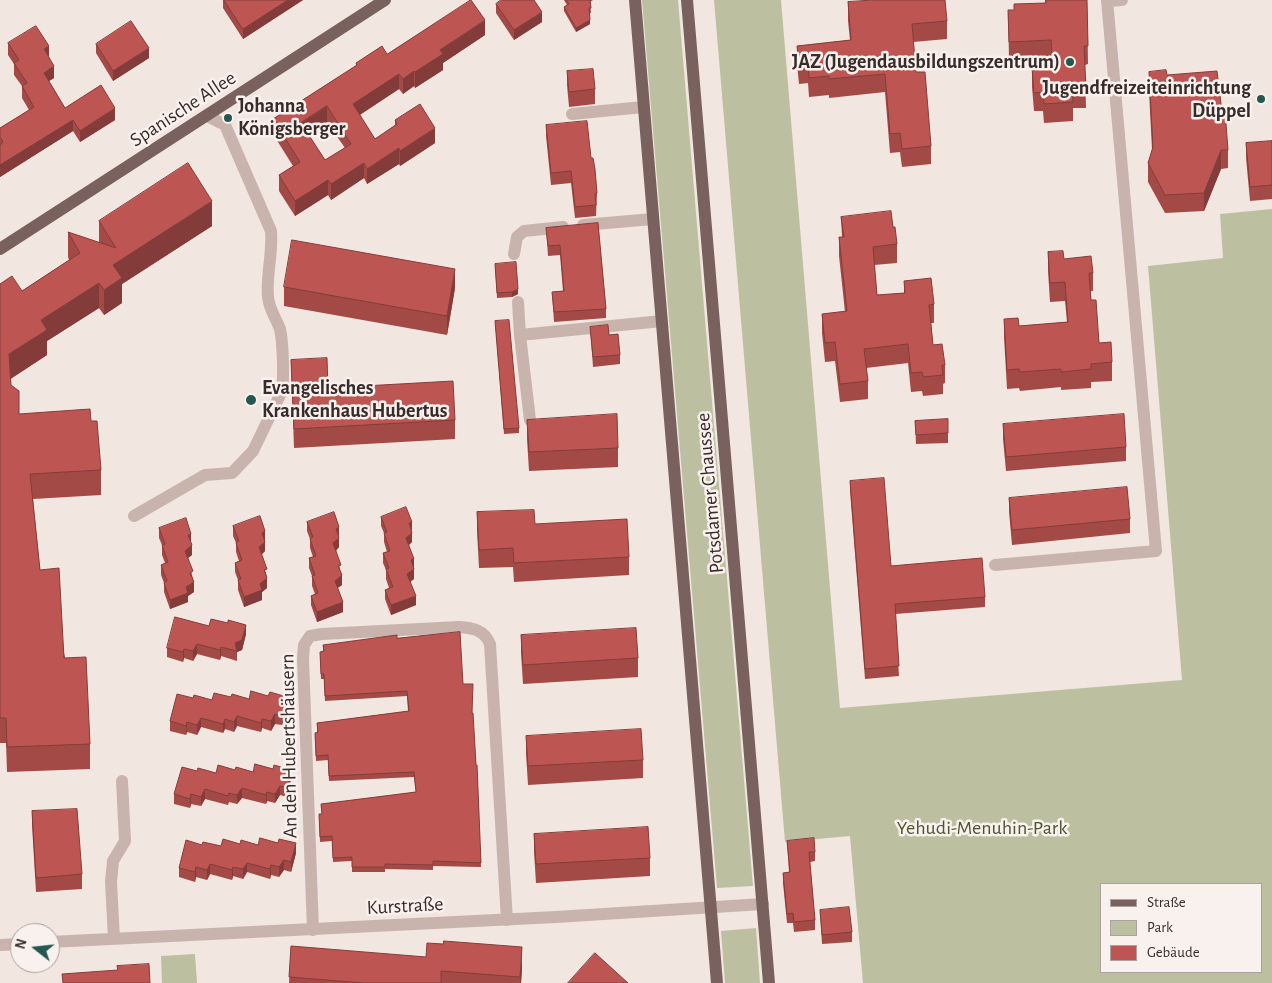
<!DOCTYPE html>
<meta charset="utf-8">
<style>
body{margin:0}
#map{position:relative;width:1272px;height:983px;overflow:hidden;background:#f2e6e0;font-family:"Alegreya Sans",sans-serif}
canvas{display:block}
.legend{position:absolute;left:1100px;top:883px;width:162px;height:90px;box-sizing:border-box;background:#f9f1ed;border:1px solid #aca29f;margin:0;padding:6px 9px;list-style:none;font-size:15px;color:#382c2b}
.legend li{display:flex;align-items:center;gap:10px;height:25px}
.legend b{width:25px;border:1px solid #aca29f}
.north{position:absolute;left:10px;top:923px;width:50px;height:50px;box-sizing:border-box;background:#f9f1ed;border:1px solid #aca29f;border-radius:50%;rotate:286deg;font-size:14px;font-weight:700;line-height:20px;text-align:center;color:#382c2b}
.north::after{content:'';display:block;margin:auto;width:18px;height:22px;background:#23574f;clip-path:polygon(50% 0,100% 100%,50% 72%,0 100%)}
</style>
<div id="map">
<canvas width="1272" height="983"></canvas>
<ul class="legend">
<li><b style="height:6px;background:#79615d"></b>Straße</li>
<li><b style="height:14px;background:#bcc0a1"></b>Park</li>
<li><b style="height:14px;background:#bd5653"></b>Gebäude</li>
</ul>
<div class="north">N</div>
</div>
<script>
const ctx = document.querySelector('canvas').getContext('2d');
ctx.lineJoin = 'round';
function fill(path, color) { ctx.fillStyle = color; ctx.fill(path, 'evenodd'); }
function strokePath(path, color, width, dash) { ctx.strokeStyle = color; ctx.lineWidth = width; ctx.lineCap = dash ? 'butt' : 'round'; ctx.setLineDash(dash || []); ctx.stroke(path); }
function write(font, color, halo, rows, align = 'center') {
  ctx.font = font + ' "Alegreya Sans",sans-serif'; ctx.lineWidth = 5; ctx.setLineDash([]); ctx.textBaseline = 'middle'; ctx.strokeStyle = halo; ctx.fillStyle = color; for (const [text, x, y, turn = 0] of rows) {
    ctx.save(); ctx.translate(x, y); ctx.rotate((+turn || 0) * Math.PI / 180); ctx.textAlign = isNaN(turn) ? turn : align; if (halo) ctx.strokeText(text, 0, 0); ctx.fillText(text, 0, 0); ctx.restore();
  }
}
const green = new Path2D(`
 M642,0H678L753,886L717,888Z
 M714,0H781L840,708L1182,680L1148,266L1223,258L1220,214L1272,209V983H863L850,836L785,842ZM1101,884H1261V972H1101Z
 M756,928L760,983H725L721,931Z
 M195,954L197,983H162L161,956Z`);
const minor = new Path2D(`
 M1108,1L1122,0
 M572,114L643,107
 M583,225L653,219
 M514,254L517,237L524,231L563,227
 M518,302L520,335L662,321
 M520,335L530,420
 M134,516L205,475L232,473L253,451L282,391C284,378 283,342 280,329C276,318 269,309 268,297C266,275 273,253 271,231L225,125L207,116
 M995,565L1156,551L1107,0
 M313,930L303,659L304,645L310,636L322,634L459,627C474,628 484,630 490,644L507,920
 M114,939L111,882L113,861L125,841L122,781
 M50,942L556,917L763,904
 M0,945L20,944`);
const major = new Path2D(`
 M635,0L717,983
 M687,0L769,983
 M0,249L385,0`);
const wall = new Path2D(`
 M223,0H303L243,39L223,8Z
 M564,0H593L590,2L591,13H589L590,24L576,32L564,11V7L567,5Z
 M1045,0H1087L1088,64L1085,65L1086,108H1073V121L1044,123L1043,111H1034L1032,87V68L1052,67L1051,58L1009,60L1008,10H1014L1045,3Z
 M848,2L947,21V39L913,42L916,72L931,146V164L902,167L900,152L890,153L885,92L829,98V95L809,97L808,83L799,84L797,64V46L850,40L848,21Z
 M496,4L542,22L514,40L496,13Z
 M485,35L443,63V70L415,88L414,86L403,94L399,89L360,115L375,139L395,126V120L435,143L400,166L399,164L367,184L364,178L331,200L328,195L295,216L279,191V175L293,166L273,134V119L356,66V63L387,54ZM327,122L345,148L325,160L308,134Z
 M8,43L49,57L54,78L49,81L65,108L115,120L80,142L73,131L0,177V128L29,110L22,98V86L14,75V64L8,55Z
 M96,44L149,58L113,81L96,53Z
 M567,71L595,89V104L569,107L567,85Z
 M1149,72L1167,75L1222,112L1228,150V168L1221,169L1204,211L1165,213L1148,182V163L1152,150L1149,91Z
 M546,125L591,158L597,193L596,216L575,218L571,183L551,185L546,136Z
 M1272,141V199L1250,201L1246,158V143Z
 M841,217L893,227L897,244V263L874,265L877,295L904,293V281L934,304V323H931L933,345L945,365V383L943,384V394L923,396L922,391L911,392L908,363L866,368L868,381V399L840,402L835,361L825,362L822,333V314L845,312L839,256V237H842Z
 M99,221L212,226L122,284V303L104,315L99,308L47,341V355L10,379L11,385L19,414L91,421L101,470V495L33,499L40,570L90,744V769L7,772L6,743H0V284L22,291L69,260L68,257V232L99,243Z
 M598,223L606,309V318L554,322L552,292L563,291L560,255L548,256L546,228Z
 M1048,252L1064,259L1093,273V291H1090L1091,300L1099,343L1112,362V381L1091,382V388L1061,390V387L1020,391L1019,388L1007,389L1004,337V319L1019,326L1067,322L1065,301L1050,302L1048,271Z
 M495,264L518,294L512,297L497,298Z
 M284,287L455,288L447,335L284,306Z
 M495,321L519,428V433L504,434Z
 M590,327L609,335L620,355V364L593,367Z
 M291,360L328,388L455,420V439L294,448Z
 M948,419V443L916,444L915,421Z
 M527,420L618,448V467L529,471L527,439Z
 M1003,424L1126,447V461L1006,471L1003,439Z
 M850,481L891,566L985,597V607L895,614L899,676L865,679L850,491Z
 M1009,498L1130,519V533L1012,545L1009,512Z
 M477,512L535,524L629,557V575L514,582L513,567L479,568L477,531Z
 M381,517L412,532V542L408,545L414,559V579L410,582L416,605L391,615L385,599V590L389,588L386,579V570L383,563V553L387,552L384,542V533L381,526Z
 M307,522L339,537V547L336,551L341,573L342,585L337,588L343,612L317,622L311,605V596L315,594L312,586V576L309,568V558L313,557L310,548V539L307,531Z
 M233,526L265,531V551L261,555L267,577V588L262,592V600L244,607L238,590V580L235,572V563L239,561L236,552V543L233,536Z
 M159,528L191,544L192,555L188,558L193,579L194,592L188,596V602L170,609L164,592V583L161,575V565L165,563L162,555V545L159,538Z
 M209,626L246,634L242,650L237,652V661L221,656L220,660L197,654L193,661L184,658L183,662L167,657V648Z
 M521,635L638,658V677L523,684L521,653Z
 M397,638L463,684L472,713L476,765H477L481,867L433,866V870L385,869V872H352V861L333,862L332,841L320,842L319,814H322L321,804L416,792L414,777L329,781L328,760L316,761L315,733L317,732V723L408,711L407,696L325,701L324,679H321L320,656L323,651V645Z
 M231,697L249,699L287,706L282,725L275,724L271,731L262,728L261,732L237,726L234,732L225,729L223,733L201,727L197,735L187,732L186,735L170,731V721L193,698L212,700Z
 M526,736L643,760V778L528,785L526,754Z
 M235,770L253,772L291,779L287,797L280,795L275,803L267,801L266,804L242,798L237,804L229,802L228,805L205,799L201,806L191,804L190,808L174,804V794L197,771L216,773Z
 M32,811L82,874V889L36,892L32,825Z
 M534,834L650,858V876L536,883L534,852Z
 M787,841L815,852V861L810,862L815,920V930L794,932L793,923H787L783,883V873L789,872Z
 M240,844L258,845L296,853L291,872L284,870L279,877L271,875L270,879L247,872L243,879L233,876L232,880L210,874L207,880L196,877L195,882L179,877V868L202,845L221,846Z
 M820,910L852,932V942L822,944Z
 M291,946L522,968L521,983H289Z`);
const shadedWall = new Path2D(`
 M288,0H303L243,39V29Z
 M542,12V22L514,40V30Z
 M485,20V35L443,63V70L415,88V72L440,50Z
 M590,20V24L576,32V28Z
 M49,46V58L44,49Z
 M149,48V58L113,81V71Z
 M54,66V78L44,84V73Z
 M414,71V86L403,94V79Z
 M399,74V89L353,119V104Z
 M327,106V122L301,138V123Z
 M115,108V120L80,142V131Z
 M73,120V131L0,177V165Z
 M435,128V143L400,166V151Z
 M399,148V164L367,184V169Z
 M1221,150V169L1204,211V193Z
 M364,163V178L331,200V184Z
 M328,180V195L295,216V201Z
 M212,201V226L122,284V303L104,315V290L113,265Z
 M455,269V288L447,335V316Z
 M99,283V308L47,341V355L9,380V354L41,320Z
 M518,289V294L512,297V292Z
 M412,522V532L409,523Z
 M339,527V537L336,529Z
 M265,531V541L262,533Z
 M412,533V542L406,548V538Z
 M191,534V544L188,535Z
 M339,538V547L333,553V543Z
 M265,542V551L259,557V547Z
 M192,545V555L185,560V551Z
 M414,559V569L411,560Z
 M414,569V579L407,584V574Z
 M342,575V585L335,590V581Z
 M267,578V588L262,592V600L244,607V597Z
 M194,582V592L188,596V602L170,609V600L186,587Z
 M416,596V605L391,615V605Z
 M343,602V612L317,622V612Z
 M246,625V634L242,650L237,652L235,643Z
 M197,644V654L193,661V651Z
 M221,647V656L220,660V650Z
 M184,649V658L183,662V652Z
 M287,697V706L282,725V716Z
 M275,714V724L271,731V721Z
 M237,716V726L234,732V722Z
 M201,718V727L197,735V725Z
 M225,719V729L223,733V724Z
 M262,719V728L261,732V723Z
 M187,722V732L186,735V726Z
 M291,770V779L287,797V788Z
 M280,786V795L275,803V794Z
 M242,788V798L237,804V795Z
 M205,789V799L201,806V797Z
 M267,792V801L266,804V795Z
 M191,794V804L190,808V799Z
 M296,843V853L291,872V862Z
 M284,860V870L279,877V867Z
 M247,863V872L243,879V869Z
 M210,864V874L207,880V870Z
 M271,865V875L270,879V869Z
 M196,867V877L195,882V872Z
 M233,867V876L232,880V870Z
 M522,947V968L521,983H520Z`);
const building = new Path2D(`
 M224,0H288L243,29Z
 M471,0L485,20L440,50L443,54L415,72L414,71L403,79L399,74L353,104L375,139L397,124L395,120L420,104L435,128L400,151L399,148L367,169L364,163L331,184L328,180L295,201L279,175L300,162L273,119L357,65L356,63L382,46L387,54ZM327,106L351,144L325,160L301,123Z
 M501,0H534L542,12L514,30L496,4Z
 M566,0H590L591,8H589L590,20L576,28L564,7L569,4Z
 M873,0H945L947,21L912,24L916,72H925L931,146L902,149L900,133L890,134L885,74L829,79V76L809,78L808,65L799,66L797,46L851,40L848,2Z
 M1046,0H1087L1088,46H1084L1086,89L1072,90L1073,102L1044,104L1043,92L1034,93L1032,68L1053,67L1051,40L1009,42L1008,10H1014V4L1046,3Z
 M131,21L149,48L113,71L96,44Z
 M36,26L49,46L44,49L54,66L44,73L65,108L101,85L115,108L80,131L73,120L0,165V145L3,142L0,137V128L34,107L22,86L27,83L14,63L19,60L8,43Z
 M593,69L595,89L569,92L567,71Z
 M1166,70L1167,75L1217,71L1222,112L1225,111L1228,150H1221L1204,193L1165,195L1148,163L1153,147L1149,72Z
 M587,121L591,158H593L595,169L597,193L595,194L596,205L575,207L571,171L551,173L546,125Z
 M1272,141V185L1250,187L1246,143Z
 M188,163L212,201L113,265L122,278L104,290L99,283L41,320L47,330L9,354L11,385L19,391V414L90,409L91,421H97L101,470L30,474L40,570L59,568L64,658L86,657L90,744L7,747L6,718H0V284L12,276L22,291L80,253L68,232L116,248L99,221Z
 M891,211L893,227H895L897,244L873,247L877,295L905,293L904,281L931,278L934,304L929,305L933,345L942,344L945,365H942L943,375L923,377L922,372L911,373L908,344L864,349L868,381L840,384L835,342L825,343L822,314L847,311L839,237H844L841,217Z
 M598,223L606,309L554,312L552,292L564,291L560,245L548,246L546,228Z
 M292,240L455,269L447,316L284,287Z
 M1063,251L1064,259L1091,256L1093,273H1089L1091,300H1096L1099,343L1111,342L1112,362L1091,364V369L1061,372V369L1020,372L1019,369L1007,370L1004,319L1018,318L1019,326L1068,322L1065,282L1050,283L1048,252Z
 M516,262L518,289L512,292L497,293L495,264Z
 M509,320L519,428L504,429L495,321Z
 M608,325L609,335L618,334L620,355L593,357L590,327Z
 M327,358L328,388L453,381L455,420L294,429L291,360Z
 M617,414L618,448L529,452L527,420Z
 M1124,414L1126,447L1006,457L1003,424Z
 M948,419V433L916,435L915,421Z
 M884,478L891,566L982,558L985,597L895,604L899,666L865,669L850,481Z
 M1127,487L1130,519L1012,530L1009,498Z
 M406,507L412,522L409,523L412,533L406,538L414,559L411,560L414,569L407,574L416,596L391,605L385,590L393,587L386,569L389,568L383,553L390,551L384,533L387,532L381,517Z
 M534,510L535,524L627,519L629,557L514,563L513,548L479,550L477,512Z
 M334,512L339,527L336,529L339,538L333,543L341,565L338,566L342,575L335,581L343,602L317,612L311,596L318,593L312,576L315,575L309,558L316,556L310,539L313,537L307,522Z
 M260,516L265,531L262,533L265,542L259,547L267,569L264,570L267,578L260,584L262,590L244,597L238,580L241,579L235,563L242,560L236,543L239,541L233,526Z
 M186,518L191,534L188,535L192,545L185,551L193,571L190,573L194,582L186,587L188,593L170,600L164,583L167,581L161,565L168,562L162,545L165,544L159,528Z
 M175,617L209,626L211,619L228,623V620L246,625L242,640L235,643L237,651L221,647L220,650L197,644L193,651L184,649L183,652L167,648Z
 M636,628L638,658L523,665L521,635Z
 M460,632L463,684H473L472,713H473L476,765H477L481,863L433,861V865L385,864V867H352V857L333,858L332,836L320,837L319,814H322L321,804L416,792L414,772L329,776L328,755L316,756L315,733L318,732L317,723L409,711L407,691L325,696L324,674H321L320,652L324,651L323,645L397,635V638Z
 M251,691L268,696L270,692L287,697L282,716L275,714L271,721L262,719L261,723L237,716L234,722L225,719L223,724L201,718L197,725L187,722L186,726L170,721L177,694L193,698L194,695L212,700L214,693L231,697L232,694L249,699Z
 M641,729L643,760L528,766L526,736Z
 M255,764L273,769L274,765L291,770L287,788L280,786L275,794L267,792L266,795L242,788L237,795L229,793L228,796L205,789L201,797L191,794L190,799L174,794L182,767L197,771L198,768L216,773L218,765L235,770L236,767L253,772Z
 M77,809L82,874L36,878L32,811Z
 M648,827L650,858L536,864L534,834Z
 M260,838L278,843L279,839L296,843L291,862L284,860L279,867L271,865L270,869L247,863L243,869L233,867L232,870L210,864L207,870L196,867L195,872L179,868L186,840L202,845L203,842L221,846L223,839L240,844L241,840L258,845Z
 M814,838L815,852H809L815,920L794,922L793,913L787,914L783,873L790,872L787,841Z
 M849,907L852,932L822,935L820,910Z
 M444,941L522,947L520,977L441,971V983H364L289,977L291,946L426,957L427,943L443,944Z
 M595,953L628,983H568Z
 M149,964L150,983H63L62,974L118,970L117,966Z`);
const markers = [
 [1070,62,5,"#23574f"],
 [1261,99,5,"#23574f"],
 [228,118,5,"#23574f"],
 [251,400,6,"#23574f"]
];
const poiNames = [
 ["JAZ (Jugendausbildungszentrum)",1060,62],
 ["Jugendfreizeiteinrichtung",1251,88],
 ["Düppel",1251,111],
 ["Johanna",238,106,"left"],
 ["Königsberger",238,129,"left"],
 ["Evangelisches",262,388,"left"],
 ["Krankenhaus Hubertus",262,411,"left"]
];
const streetNames = [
 ["Spanische Allee",183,109,-33],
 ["Potsdamer Chaussee",710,493,-95],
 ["An den Hubertshäusern",289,746,-91],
 ["Kurstraße",405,906,-3]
];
const parkNames = [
 ["Yehudi-Menuhin-Park",982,828]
];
fill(green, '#bcc0a1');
strokePath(minor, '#c9b4ad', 12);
strokePath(major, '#79615d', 12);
fill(wall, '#a34a47');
fill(shadedWall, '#843c3a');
fill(building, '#bd5653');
strokePath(building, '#843c3a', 1);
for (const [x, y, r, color] of markers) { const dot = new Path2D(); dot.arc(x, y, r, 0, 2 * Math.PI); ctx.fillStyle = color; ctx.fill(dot); strokePath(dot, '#f9f1ed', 2); }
write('bold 20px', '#382c2b', '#f9f1ed', poiNames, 'right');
write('20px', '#382c2b', '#f9f1ed', streetNames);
write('20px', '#4f5530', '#f9f1ed', parkNames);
</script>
